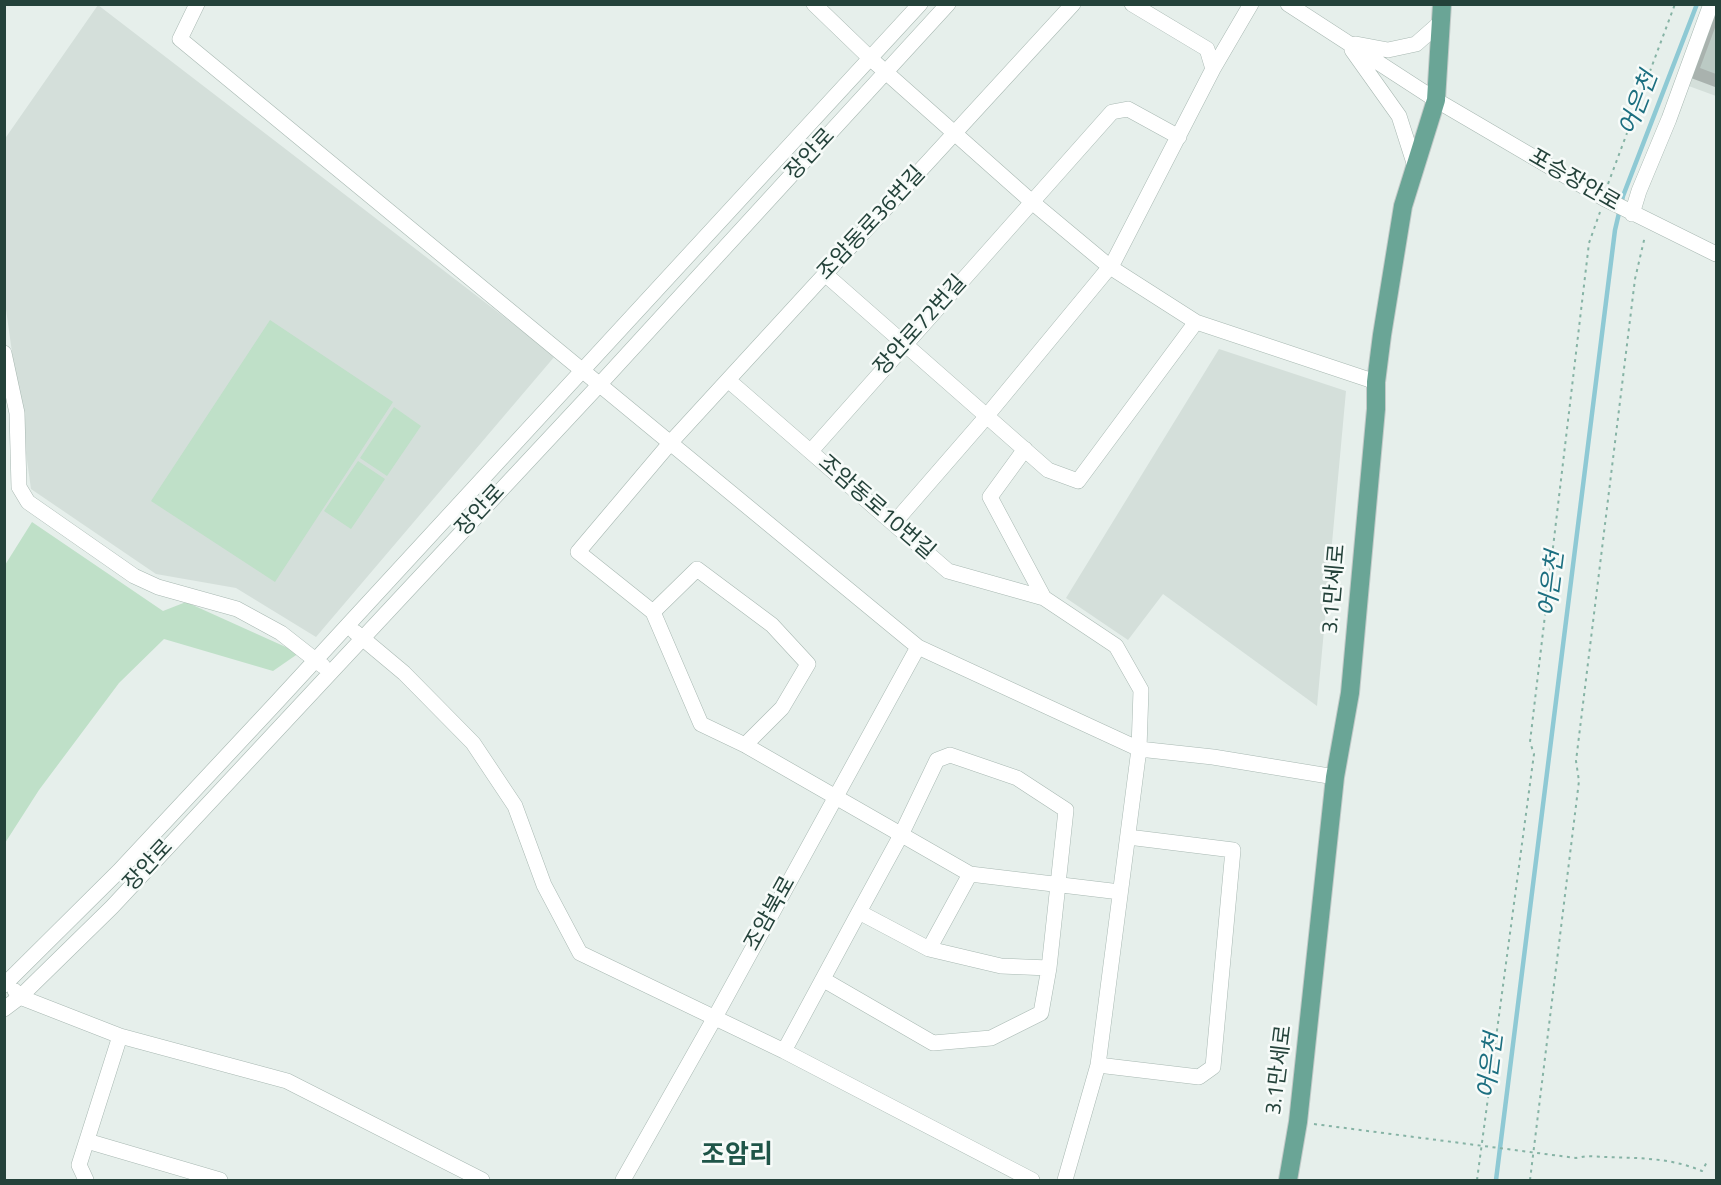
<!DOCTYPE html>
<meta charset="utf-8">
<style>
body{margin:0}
#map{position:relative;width:1721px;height:1185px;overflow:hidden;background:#e6efeb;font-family:"Titillium Web",sans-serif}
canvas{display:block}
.frame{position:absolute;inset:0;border:6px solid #24423a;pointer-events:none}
</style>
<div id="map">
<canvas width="1721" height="1185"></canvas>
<div class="frame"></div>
</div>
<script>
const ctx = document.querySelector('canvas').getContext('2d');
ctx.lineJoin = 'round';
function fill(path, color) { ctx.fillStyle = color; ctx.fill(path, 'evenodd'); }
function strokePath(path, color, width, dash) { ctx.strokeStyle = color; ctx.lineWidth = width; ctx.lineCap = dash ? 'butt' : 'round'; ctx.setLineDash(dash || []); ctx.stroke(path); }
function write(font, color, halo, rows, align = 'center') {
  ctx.font = font + ' "Titillium Web","Noto Sans KR",sans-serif'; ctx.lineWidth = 5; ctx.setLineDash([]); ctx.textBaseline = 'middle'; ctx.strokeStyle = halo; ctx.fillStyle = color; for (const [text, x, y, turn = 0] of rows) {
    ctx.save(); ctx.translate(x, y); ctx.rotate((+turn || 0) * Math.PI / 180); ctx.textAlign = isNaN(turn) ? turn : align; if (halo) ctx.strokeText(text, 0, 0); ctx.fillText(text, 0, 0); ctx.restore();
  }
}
const built = new Path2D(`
 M98,5L555,356L316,637L236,588L156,574L31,489L5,302L4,140Z
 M1716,5V96L1686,85Z
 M1219,349L1346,391L1317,706L1163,594L1128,640L1066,598Z`);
const green = new Path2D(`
 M270,320L393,402L275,582L151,501Z
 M394,407L421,426L387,476L360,458Z
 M358,461L385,479L351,529L324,511Z
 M32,522L163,611L186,602L299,653L273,671L164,639L119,683L39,790L5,843V565Z`);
const shadow = new Path2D(`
 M1716,10V85L1715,87L1691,78Z`);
const stream = new Path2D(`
 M1496,1180L1615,230L1623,196L1697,4`);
const building = new Path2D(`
 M1716,25V74L1700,68Z`);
const path = new Path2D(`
 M1608,184L1675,4
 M1314,1124L1576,1158L1587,1156C1628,1159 1664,1155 1702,1171L1708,1160
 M1477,1180L1534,754L1530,742L1589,243L1600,212
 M1530,1180L1579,781L1576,761L1635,279L1645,236`);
const minor = new Path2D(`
 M197,4L180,39L918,647L1139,749L1213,757L1335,777
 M814,4L871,59L1032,202L1110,267L1196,322L1078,481L1048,470L825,274
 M1288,4L1436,100L1605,199L1716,254
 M1356,44L1388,50L1416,44L1441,22
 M1352,50L1399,116L1415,166
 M1213,69L1251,4
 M1632,214L1639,191L1669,119L1711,4
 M1196,322L1376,382
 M4,353L17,413L19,487L28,502L134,576L158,587L237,609L281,633L323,666
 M728,380L948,571L1044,598L1116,646L1141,690L1139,749L1098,1065L1065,1180
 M1025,449L990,497L1044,598
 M811,451L1112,112L1128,109L1179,137
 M894,523L980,424L1113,263L1213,69L1207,49L1132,4
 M653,612L578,552L671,442L1073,4
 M355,632L404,673L473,743L515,806L544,885L580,953L784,1051L1032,1180
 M745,745L782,708L808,664L772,625L697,569L653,612L701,724L745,745L970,874L1120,892
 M950,755L1017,778L1066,810L1049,968L1001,966L929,949L859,912L901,835L937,760Z
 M929,949L970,874
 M824,980L933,1043L991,1038L1041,1013L1049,968
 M4,985L119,871L275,704L920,4
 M15,991L20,997L120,1036L287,1081L482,1180
 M4,1009L20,997L112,907L600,384L948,4
 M784,1051L859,912
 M1098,1065L1199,1077L1213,1067L1233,850L1128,837
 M87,1141L220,1180
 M86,1180L79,1165L120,1036
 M623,1180L714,1019L918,647`);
const major = new Path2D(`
 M1288,1180L1298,1122L1335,777L1350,693L1376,409V382L1382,335L1403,206L1436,100L1442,4`);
const streetNames = [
 ["장안로",811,155,-47],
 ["포승장안로",1574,181,30],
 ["조암동로36번길",872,224,-47],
 ["장안로72번길",921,326,-48],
 ["조암동로10번길",876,508,41],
 ["장안로",481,511,-47],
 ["3.1만세로",1335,589,-85],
 ["장안로",149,866,-47],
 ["조암북로",771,914,-61],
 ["3.1만세로",1280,1070,-83]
];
const waterNames = [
 ["어은천",1640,104,-69],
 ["어은천",1553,584,-83],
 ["어은천",1492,1066,-83]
];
const quarterNames = [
 ["조암리",737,1157]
];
fill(built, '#d4dfda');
fill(green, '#bfe0c8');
fill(shadow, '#0003');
strokePath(stream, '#8ec9d4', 4.5);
fill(building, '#bbcac4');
strokePath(minor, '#a8b8b2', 16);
strokePath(major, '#c2cac8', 20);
strokePath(path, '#86b3a5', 2, [3, 4.5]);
strokePath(minor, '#fff', 15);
strokePath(major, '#6aa596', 18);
write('22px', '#24423a', '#f7fbf9', streetNames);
write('italic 24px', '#1c6f80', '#f7fbf9', waterNames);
write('bold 26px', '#1f5548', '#f7fbf9', quarterNames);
</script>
